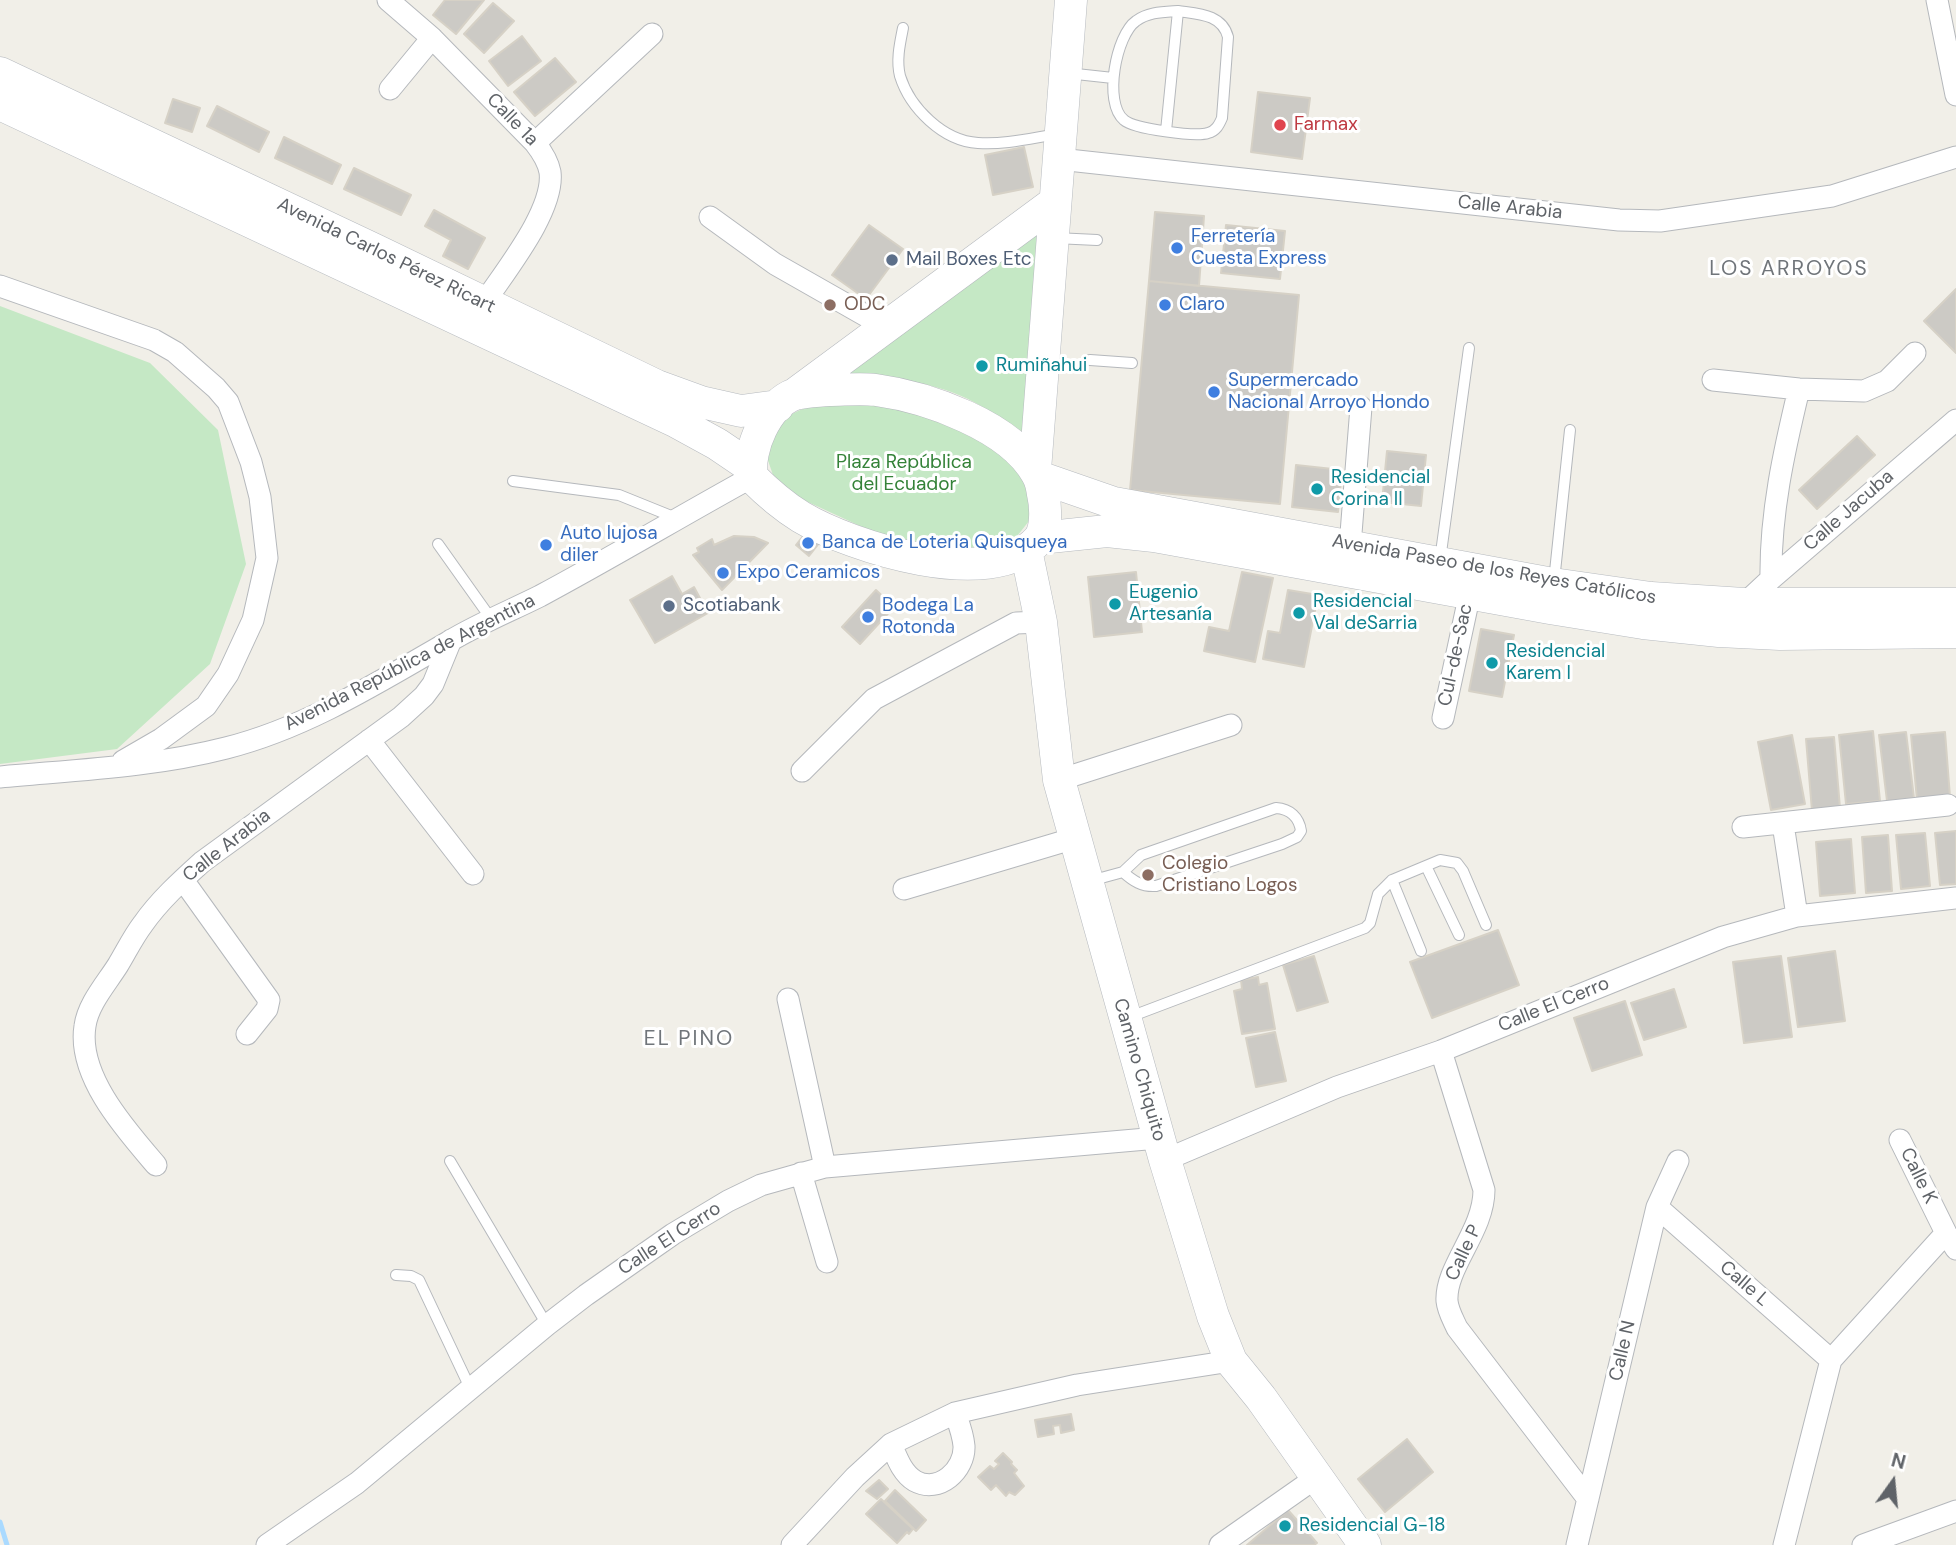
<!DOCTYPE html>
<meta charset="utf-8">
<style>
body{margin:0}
#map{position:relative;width:1956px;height:1545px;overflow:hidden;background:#f1efe8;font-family:"DM Sans",sans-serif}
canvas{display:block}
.north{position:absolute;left:1858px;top:1447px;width:70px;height:70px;-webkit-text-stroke:5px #fff;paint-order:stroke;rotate:15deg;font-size:19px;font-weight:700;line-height:28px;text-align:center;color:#5f6368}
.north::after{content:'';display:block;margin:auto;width:24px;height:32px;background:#5f6368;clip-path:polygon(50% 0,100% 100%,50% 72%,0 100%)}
</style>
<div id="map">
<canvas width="1956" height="1545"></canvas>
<div class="north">N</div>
</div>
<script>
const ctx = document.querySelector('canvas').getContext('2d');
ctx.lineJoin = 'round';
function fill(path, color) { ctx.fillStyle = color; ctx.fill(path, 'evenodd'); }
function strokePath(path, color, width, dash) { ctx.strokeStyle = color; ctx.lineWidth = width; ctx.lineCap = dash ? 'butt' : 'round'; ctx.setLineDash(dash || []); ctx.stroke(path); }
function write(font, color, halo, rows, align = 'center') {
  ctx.font = font + ' "DM Sans",sans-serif'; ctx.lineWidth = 6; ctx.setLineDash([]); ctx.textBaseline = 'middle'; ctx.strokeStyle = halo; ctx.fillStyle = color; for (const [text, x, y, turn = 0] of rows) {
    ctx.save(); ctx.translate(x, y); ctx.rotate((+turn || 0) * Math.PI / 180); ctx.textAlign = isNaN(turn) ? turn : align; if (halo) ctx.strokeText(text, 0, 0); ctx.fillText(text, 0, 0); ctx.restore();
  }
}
const green = new Path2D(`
 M1035,234L1040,237L1024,430L1020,431C1003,420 986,408 968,399C930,380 882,378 840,373Z
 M0,306L150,363L218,430L246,564L210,664L117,749L0,764Z
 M886,402L999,446L1029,485L1031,504L1029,521L1014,540L970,554L897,543L797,497L773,475L765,452C768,446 770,438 774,432C795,396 851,403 886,402Z`);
const stream = new Path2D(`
 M0,1522L7,1545`);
const building = new Path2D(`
 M445,0H484L456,34L433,15Z
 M493,3L514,21L484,53L464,34Z
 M522,36L541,61L508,86L489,61Z
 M555,58L576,82L535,116L514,92Z
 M1258,92L1310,98L1302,159L1251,152Z
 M173,99L200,108L192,132L165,123Z
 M217,106L269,132L259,152L207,126Z
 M284,137L341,165L332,184L275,158Z
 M1024,147L1033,187L993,195L985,155Z
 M354,168L411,195L401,215L344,189Z
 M434,210L485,238L468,269L443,256L451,240L425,226Z
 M1155,212L1204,216L1199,286L1149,281Z
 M869,225L903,249L866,299L832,275Z
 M1226,225L1285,231L1280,279L1221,273Z
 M1149,281L1299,295L1280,504L1130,490Z
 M1956,289V353L1924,321Z
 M1857,436L1875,455L1817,509L1799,490Z
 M1387,451L1426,455L1421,506L1382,502Z
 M1296,465L1342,470L1338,512L1292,507Z
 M807,531L820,542L809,556L796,545Z
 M734,536L754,537L768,543L722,590L693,555L699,552L697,548L712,539L714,545Z
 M1136,572L1142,632L1094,637L1088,577Z
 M1242,572L1273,578L1255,662L1204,651L1209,627L1229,631Z
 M672,576L682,594L694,587L708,613L655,643L630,600Z
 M876,590L894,607L860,644L842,627Z
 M1288,590L1318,595L1304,667L1263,659L1268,631L1280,633Z
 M1481,629L1514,635L1502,697L1469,691Z
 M1873,731L1880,801L1846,804L1839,735Z
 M1906,732L1914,798L1887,801L1879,735Z
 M1945,732L1950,797L1917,800L1911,735Z
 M1792,735L1805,804L1771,810L1758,742Z
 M1834,737L1840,808L1812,811L1806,739Z
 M1956,831V884L1940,885L1935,833Z
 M1925,833L1930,886L1901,889L1896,835Z
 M1888,835L1892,891L1866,893L1862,837Z
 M1851,839L1855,893L1820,896L1816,842Z
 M1498,930L1519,985L1432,1018L1410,962Z
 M1835,951L1845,1021L1798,1027L1788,958Z
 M1314,956L1328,1002L1297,1011L1283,965Z
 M1781,956L1792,1037L1744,1043L1733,962Z
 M1258,977L1259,985L1267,983L1275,1029L1242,1034L1234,991L1242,989L1241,980Z
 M1674,989L1686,1027L1644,1040L1631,1003Z
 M1625,1001L1642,1055L1592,1071L1574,1018Z
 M1275,1032L1286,1081L1256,1087L1246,1038Z
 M1071,1414L1074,1430L1061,1433L1060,1425L1053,1426L1054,1434L1038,1437L1035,1420Z
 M1407,1439L1433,1472L1385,1512L1358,1479Z
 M1003,1453L1012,1462L1011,1464L1017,1470L1014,1473L1024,1486L1015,1495L1009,1492L1006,1496L996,1485L991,1490L978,1477L990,1466L994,1469L999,1464L995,1461Z
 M879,1480L888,1489L877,1499L866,1491Z
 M895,1490L926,1520L916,1531L885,1501Z
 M881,1499L913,1529L909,1534L907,1532L897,1543L866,1514Z
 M1288,1510L1317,1543L1314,1545H1247Z`);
const service = new Path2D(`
 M1178,11C1198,14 1222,14 1228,37L1222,118C1219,125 1216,131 1208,133C1196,137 1134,129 1124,120C1103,103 1116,35 1136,21C1148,12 1163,12 1178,11Z
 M903,28C900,43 896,60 900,76C910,108 943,141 978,143C1004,145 1032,138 1058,134
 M1067,73L1113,78
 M1166,131L1178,11
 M1055,238L1097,240
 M1090,360L1132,363
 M513,481L619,495L676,518
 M438,544L492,620
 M1440,560L1469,348
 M1554,581L1570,430
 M1426,866L1459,935
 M1392,880L1421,951
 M1090,881L1123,872L1141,855L1276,808C1290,809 1299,817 1301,831L1297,837L1282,844L1156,886C1142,887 1133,881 1123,872
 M1127,1018L1365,928L1370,923L1378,894L1392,880L1440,860L1457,863L1463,871L1486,925
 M450,1161L547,1325
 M396,1275L411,1276L419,1280L471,1390`);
const minor = new Path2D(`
 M388,0L432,38L535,143C542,152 548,161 550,172C555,210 505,271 484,303
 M1937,0L1956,95
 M390,89L432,38
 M535,143L652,34
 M1059,159L1619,220L1660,221L1832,196L1956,157
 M710,217L775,264L884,326
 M0,286L154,340L175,352L216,388L228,402L251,462L260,497L267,558L253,620L228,674L206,706L161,739L123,761
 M1713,380L1799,389L1864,391L1887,381L1915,353
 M1350,546L1361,407
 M1771,579C1770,514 1784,451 1799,389
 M1741,607L1771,579L1956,420
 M1443,718L1470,593
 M369,740L473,874
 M802,771L874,699L1016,623L1041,622
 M0,777C75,770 152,767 226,748C306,728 379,682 450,641C478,624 510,611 540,596C611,558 681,516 752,477
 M1059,780L1231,725
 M1783,824L1797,916
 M1743,827L1948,805
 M183,880L269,1000L267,1009L247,1034
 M904,889L1075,838
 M788,999L825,1167
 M1441,1051L1484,1190C1484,1231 1445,1267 1447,1301C1448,1311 1453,1319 1457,1328L1588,1499
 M1900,1140L1946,1233L1956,1249
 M1165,1160L1337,1087L1441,1051L1723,937L1797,916L1956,898
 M156,1165C126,1130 77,1076 85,1026C88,1004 106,984 118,965C126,952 133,937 143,924C159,901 181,881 202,862L401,717L424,696L433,684L451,640
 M801,1173L827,1262
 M1657,1207L1831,1360
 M891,1444C897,1458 902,1473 915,1481C939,1494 965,1470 964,1446C963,1434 959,1424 955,1413
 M267,1545L357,1483L547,1325L586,1295L673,1234L728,1201L761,1185L825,1167L1158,1138
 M792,1545L855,1477L891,1444L955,1413L1077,1385L1231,1361
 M1220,1545L1317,1477
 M1577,1545L1657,1207L1678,1161
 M1784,1545L1831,1360L1946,1233
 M1863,1545L1956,1511`);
const secondary = new Path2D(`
 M0,73L375,250L657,386L701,402L741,411L778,406
 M0,104L675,421L717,444L751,467
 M828,390C844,390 861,388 876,390C927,397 1011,426 1037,474C1041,480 1042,487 1043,494C1046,507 1047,530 1038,540C992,592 851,547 801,517C783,506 767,492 752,477C747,449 767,404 795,394C805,391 818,391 828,390Z
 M795,394L1055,202
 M1035,470L1071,0
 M1039,477L1114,503L1553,584L1651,598L1744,604H1956
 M1040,538L1107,531L1154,536L1550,608L1643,623L1719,631L1780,634L1956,632
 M1026,550L1041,622L1059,780L1165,1160L1213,1316L1231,1361L1261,1398L1365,1545`);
const markers = [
 [1280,125,7,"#e0444e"],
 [1177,248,7,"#3f7fe0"],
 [892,260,7,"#5c6f8a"],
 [830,305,7,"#8d6e63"],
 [1165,305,7,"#3f7fe0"],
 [982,366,7,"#0f9aa8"],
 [1214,392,7,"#3f7fe0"],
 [1317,489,7,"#0f9aa8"],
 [808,543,7,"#3f7fe0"],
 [546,545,7,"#3f7fe0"],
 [723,573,7,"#3f7fe0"],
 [1115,604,7,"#0f9aa8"],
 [669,606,7,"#5c6f8a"],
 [1299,613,7,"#0f9aa8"],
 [868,617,7,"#3f7fe0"],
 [1492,663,7,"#0f9aa8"],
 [1148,875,7,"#8d6e63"],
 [1285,1526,7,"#0f9aa8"]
];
const streetNames = [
 ["Calle 1a",512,120,46],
 ["Calle Arabia",1510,208,6],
 ["Avenida Carlos Pérez Ricart",386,256,26],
 ["Calle Jacuba",1849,511,-41],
 ["Avenida Paseo de los Reyes Católicos",1494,570,10],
 ["Cul-de-Sac",1456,655,-78],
 ["Avenida República de Argentina",410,663,-27],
 ["Calle Arabia",227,846,-38],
 ["Calle El Cerro",1554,1005,-22],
 ["Camino Chiquito",1139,1070,74],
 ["Calle K",1918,1176,64],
 ["Calle El Cerro",670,1239,-33],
 ["Calle P",1464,1253,-65],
 ["Calle L",1744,1284,41],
 ["Calle N",1623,1351,-77]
];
const healthNames = [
 ["Farmax",1294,125]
];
const shopNames = [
 ["Ferretería",1191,237],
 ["Cuesta Express",1191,259],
 ["Claro",1179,305],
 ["Supermercado",1228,381],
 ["Nacional Arroyo Hondo",1228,403],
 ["Auto lujosa",560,534],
 ["diler",560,556],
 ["Banca de Loteria Quisqueya",822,543],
 ["Expo Ceramicos",737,573],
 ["Bodega La",882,606],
 ["Rotonda",882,628]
];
const serviceNames = [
 ["Mail Boxes Etc",906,260],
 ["Scotiabank",683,606]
];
const educationNames = [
 ["ODC",844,305],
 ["Colegio",1162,864],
 ["Cristiano Logos",1162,886]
];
const cultureNames = [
 ["Rumiñahui",996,366],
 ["Residencial",1331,478],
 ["Corina II",1331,500],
 ["Eugenio",1129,593],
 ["Artesanía",1129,615],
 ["Residencial",1313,602],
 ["Val deSarria",1313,624],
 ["Residencial",1506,652],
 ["Karem I",1506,674],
 ["Residencial G-18",1299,1526]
];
const parkNames = [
 ["Plaza República",904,463],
 ["del Ecuador",904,485]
];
const neighbourhoodNames = [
 ["LOS ARROYOS",1789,269],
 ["EL PINO",689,1039]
];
fill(green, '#c5e8c5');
strokePath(stream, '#aadaff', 5);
fill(building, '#cccac5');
strokePath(building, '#d6d1c6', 2);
strokePath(service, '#b5b8bc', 12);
strokePath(minor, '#b5b8bc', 23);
strokePath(secondary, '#b6babf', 33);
strokePath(service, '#fff', 10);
strokePath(minor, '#fff', 21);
strokePath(secondary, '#fff', 32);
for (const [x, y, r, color] of markers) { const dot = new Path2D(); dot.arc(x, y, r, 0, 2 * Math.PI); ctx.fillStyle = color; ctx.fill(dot); strokePath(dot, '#fff', 2.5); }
write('19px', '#5f6368', '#fff', streetNames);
write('19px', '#be3a42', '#fff', healthNames, 'left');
write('19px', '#366cbe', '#fff', shopNames, 'left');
write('19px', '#4e5e75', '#fff', serviceNames, 'left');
write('19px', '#785e54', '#fff', educationNames, 'left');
write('19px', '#0d838f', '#fff', cultureNames, 'left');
write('19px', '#348238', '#fff', parkNames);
ctx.letterSpacing = '2px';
write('21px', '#70757a', '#fff', neighbourhoodNames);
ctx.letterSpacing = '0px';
</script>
